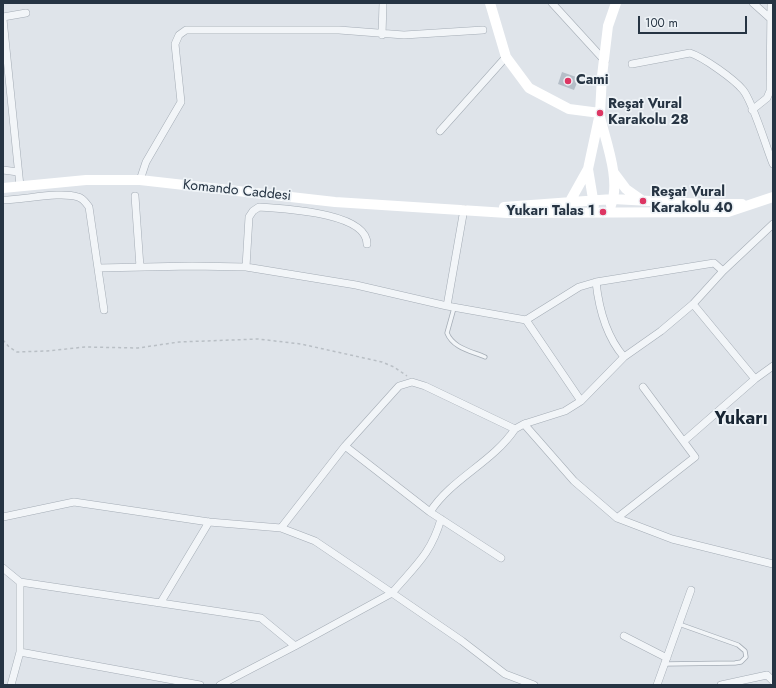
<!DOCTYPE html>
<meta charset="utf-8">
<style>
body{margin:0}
#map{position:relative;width:776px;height:688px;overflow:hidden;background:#dfe4ea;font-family:Jost,sans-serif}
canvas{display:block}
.frame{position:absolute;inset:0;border:4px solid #263443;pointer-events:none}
.scale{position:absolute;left:638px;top:16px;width:109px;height:18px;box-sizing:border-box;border:2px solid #263443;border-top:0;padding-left:5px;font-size:12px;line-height:14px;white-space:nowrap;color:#263443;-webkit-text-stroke:3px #eef3f7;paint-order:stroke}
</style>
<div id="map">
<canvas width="776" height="688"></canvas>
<div class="frame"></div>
<div class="scale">100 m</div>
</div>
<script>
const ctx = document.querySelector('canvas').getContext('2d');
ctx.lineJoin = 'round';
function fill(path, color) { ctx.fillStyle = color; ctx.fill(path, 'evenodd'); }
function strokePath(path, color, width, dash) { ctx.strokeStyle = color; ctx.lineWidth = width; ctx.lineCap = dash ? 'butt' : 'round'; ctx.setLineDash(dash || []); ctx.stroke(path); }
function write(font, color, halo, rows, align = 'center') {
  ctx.font = font + ' Jost,sans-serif'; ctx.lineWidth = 3.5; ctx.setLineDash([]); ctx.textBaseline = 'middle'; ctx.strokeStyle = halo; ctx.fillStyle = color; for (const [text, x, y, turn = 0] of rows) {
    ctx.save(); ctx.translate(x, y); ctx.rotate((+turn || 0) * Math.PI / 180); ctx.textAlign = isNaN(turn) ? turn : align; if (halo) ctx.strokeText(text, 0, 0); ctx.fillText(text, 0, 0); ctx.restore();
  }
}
const building = new Path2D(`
 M562,72L579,78L574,90L558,84Z`);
const path = new Path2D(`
 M3,340L9,347L17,352L47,351L85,347L138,348L179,342L258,339L301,344L382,362L394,367L407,376`);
const lane = new Path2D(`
 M454,308L447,333C453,348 471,351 485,357
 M665,664L735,663L741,662L746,657L745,651L738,645L679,624`);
const street = new Path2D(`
 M552,3L605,61
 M753,3L772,20
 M3,17L26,13
 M3,19L20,186
 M382,35L383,3
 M632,64L690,53C703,57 734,79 743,90C753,102 766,147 773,164
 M752,110L767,98L770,91L771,3
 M440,131L506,57
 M3,170L18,172
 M140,180L146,162L181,102L175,44L179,35L186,30H339L404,35L483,30
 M135,196L140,267
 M3,200C24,200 60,191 78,197C83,198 86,203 89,207L104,310
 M464,209L447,306L526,320L581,401
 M367,244C367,212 282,209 259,207L253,211L249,217L246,267L356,285L447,306
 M98,268L192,266L246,267
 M596,282C599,310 606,336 624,357
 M693,304L755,379
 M526,320L579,287L596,282L714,263L723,271
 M643,387L695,457L617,518L672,539L773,564
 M684,441L755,379L773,366
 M430,512C452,478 492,463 515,429
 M3,517L74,502L209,522L281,528
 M617,518L574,481L524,424L565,411L581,401L624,357L661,331L693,304L723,271L773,224
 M441,519C431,554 415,566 392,593L462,641L505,674L534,685
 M501,558L430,512L345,446L399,386L412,382L425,386L515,429L524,424
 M3,568L20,582L261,618L295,646L392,593L315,541L281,528L345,446
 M161,602L209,522
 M624,636L667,658
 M20,652L200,685
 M11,685L20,652V582
 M220,685L295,646
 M657,685L691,590
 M721,685L767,675L773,681`);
const secondary = new Path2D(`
 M490,3L506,57L529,88L569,109L600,113
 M600,117C606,142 621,181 611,205
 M614,173L626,189L643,201
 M3,188L86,180H140L335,202L507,213L728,212L773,197
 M569,203L588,169
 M594,205L588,169L600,113L602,76L608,26L616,3
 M504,207L613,199L706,204H742`);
const markers = [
 [568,81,4,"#dd3663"],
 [600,113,4,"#dd3663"],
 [643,201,4,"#dd3663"],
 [603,212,4,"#dd3663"]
];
const poiNames = [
 ["Cami",576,81],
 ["Reşat Vural",608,105],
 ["Karakolu 28",608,121],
 ["Reşat Vural",651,193],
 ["Karakolu 40",651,209],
 ["Yukarı Talas 1",595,212,"right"]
];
const streetNames = [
 ["Komando Caddesi",237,191,6]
];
const districtNames = [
 ["Yukarı",741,420]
];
fill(building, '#b5bec8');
strokePath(lane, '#a4acb5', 5);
strokePath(street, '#a4acb5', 8);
strokePath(path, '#b9bfc5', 1.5, [3, 3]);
strokePath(lane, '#f2f5f8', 3.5);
strokePath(street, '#f2f5f8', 7);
strokePath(secondary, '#fff', 10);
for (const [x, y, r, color] of markers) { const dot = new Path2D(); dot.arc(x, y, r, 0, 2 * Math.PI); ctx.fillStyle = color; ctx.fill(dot); strokePath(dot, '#eef3f7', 1.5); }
write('bold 14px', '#263443', '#eef3f7', poiNames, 'left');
write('14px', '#263443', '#eef3f7', streetNames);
write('bold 18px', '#182533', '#eef3f7', districtNames);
</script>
